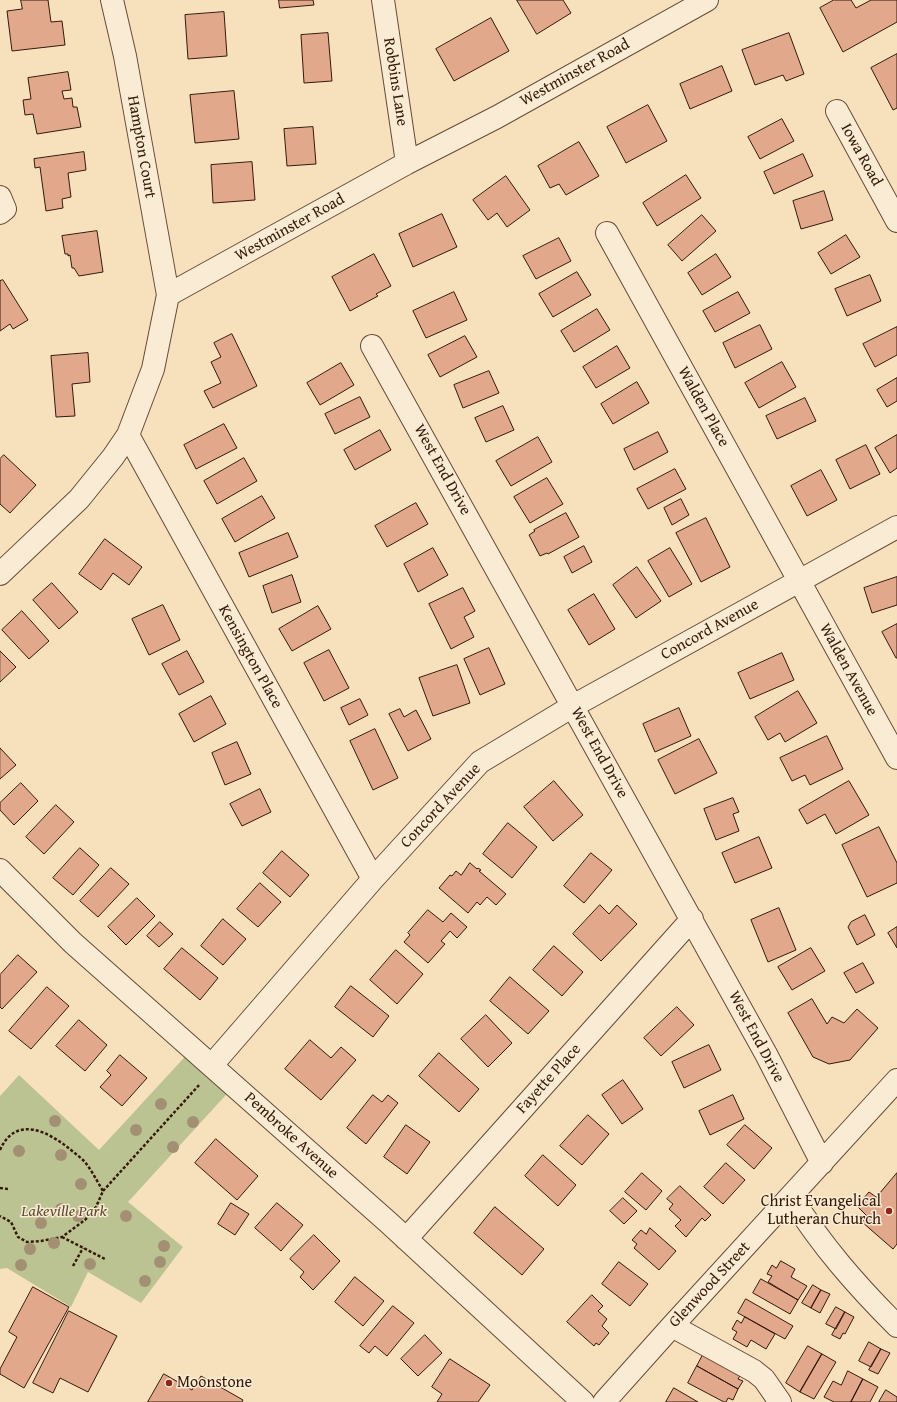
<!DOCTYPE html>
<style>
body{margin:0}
canvas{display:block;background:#f7e1bd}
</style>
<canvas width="897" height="1402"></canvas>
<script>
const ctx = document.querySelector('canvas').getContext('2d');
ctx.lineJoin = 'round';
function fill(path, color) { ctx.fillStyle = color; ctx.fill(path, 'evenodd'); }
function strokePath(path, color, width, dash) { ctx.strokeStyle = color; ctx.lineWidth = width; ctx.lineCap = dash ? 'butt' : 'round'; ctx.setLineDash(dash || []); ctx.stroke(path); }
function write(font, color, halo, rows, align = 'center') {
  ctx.font = font + ' "Gentium Book Plus",serif'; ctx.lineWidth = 3; ctx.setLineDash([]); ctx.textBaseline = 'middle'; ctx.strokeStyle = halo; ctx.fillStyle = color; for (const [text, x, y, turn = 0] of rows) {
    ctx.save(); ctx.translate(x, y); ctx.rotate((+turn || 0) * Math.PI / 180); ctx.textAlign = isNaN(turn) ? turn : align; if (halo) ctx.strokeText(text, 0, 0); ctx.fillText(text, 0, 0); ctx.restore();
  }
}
const green = new Path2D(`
 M193,1048L235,1085L128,1202L183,1247L141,1303L88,1272L71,1307L7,1268L0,1269V1096L19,1075L99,1150Z`);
const building = new Path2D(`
 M21,0H48L51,22L62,21L65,45L12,51L7,11L22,9Z
 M279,0H313L314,5L280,8Z
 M517,0H563L571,13L537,34Z
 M834,0H851L856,8L871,0H897V22L843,52L820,8Z
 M224,12L227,56L188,59L185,15Z
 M491,18L509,51L454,81L436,49Z
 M328,33L332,81L304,83L301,35Z
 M789,33L804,74L786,81L783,75L755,85L742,50Z
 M897,54V108L893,110L871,68Z
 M722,66L732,91L690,109L680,84Z
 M68,72L71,90L62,91L64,99L72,98L73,107H77L81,127L37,134L33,114L25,115L23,100L31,99L28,78Z
 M234,91L239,139L195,143L190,95Z
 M648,105L667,141L626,163L607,127Z
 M782,119L794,141L760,159L748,137Z
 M313,127L316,164L287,166L284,129Z
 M579,142L599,176L566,195L559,184L550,188L538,166Z
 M84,152L86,170L68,173L71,197L62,199L63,208L46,211L40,167L35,168L34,159Z
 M803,154L813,176L774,194L764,172Z
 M252,162L255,200L213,203L211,165Z
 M686,175L701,198L657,226L643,203Z
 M506,176L530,210L507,227L497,213L488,220L473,200Z
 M824,191L833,220L801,229L793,201Z
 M442,214L457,247L413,267L399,234Z
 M702,215L716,231L682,261L668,245Z
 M97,231L103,272L79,276L74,268H72L70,255L68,256V254H65L62,236Z
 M846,235L860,257L831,274L818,253Z
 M559,238L571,261L536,279L523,256Z
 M374,254L391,286L376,294L378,296L350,311L332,277Z
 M716,254L731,277L702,295L688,273Z
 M577,272L591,295L553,317L539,294Z
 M870,275L881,301L847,316L835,289Z
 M3,280L28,320L13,329L10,324L0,331V281Z
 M454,292L467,320L426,338L413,311Z
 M738,292L750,313L715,332L703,311Z
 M597,309L610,330L574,352L561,331Z
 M760,325L772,349L735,368L723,343Z
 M897,327V355L875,367L863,344Z
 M232,334L257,386L213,408L204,391L221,383L211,362L221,357L214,343Z
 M465,336L477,357L440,377L428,355Z
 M617,346L630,368L596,388L583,367Z
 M88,353L90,382L72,384L75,416L56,417L51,356Z
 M782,362L796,387L759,408L745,383Z
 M341,363L354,385L320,405L307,383Z
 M489,371L499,393L463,408L454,385Z
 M897,378V401L887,407L877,390Z
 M637,382L649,403L613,424L601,404Z
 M360,397L370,417L335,434L325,414Z
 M805,398L816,421L777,439L766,416Z
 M503,406L514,430L486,442L475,418Z
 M224,424L237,448L196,469L184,445Z
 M380,430L391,450L355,470L344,450Z
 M658,432L668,452L634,470L624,449Z
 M897,435V468L890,473L875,448Z
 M538,437L552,462L511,486L496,461Z
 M866,445L880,474L850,489L836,460Z
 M4,455L36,485L10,513L0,504V459Z
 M244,458L257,481L217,504L204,481Z
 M675,469L686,489L648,509L637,489Z
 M821,470L837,500L807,516L791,486Z
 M547,478L563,504L530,523L514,497Z
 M262,496L275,518L235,542L222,519Z
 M681,499L689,515L672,525L664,508Z
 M416,503L428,524L387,547L375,526Z
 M566,513L579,537L548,554L547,553L540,556L529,535L535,531L534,530Z
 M706,518L730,567L701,582L676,533Z
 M288,533L298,557L249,577L239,553Z
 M105,539L142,567L129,585L113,573L101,590L79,574Z
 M584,546L592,562L572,573L564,557Z
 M433,548L448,575L418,592L404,564Z
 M670,548L692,584L669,597L648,561Z
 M637,567L661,601L636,618L613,585Z
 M292,575L301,602L272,613L263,586Z
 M897,577V605L872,613L864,588Z
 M52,583L78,612L59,629L33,600Z
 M463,588L475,611L464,617L474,637L451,649L429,604Z
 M594,594L615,629L589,645L568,610Z
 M163,605L180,640L149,655L132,619Z
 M318,606L331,629L292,651L279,629Z
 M22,611L49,641L29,659L2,630Z
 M897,624V658H896L882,632Z
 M489,648L505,684L480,695L464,659Z
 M329,650L349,688L324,701L304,663Z
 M0,651L16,667L0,682Z
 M187,651L204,682L179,695L162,664Z
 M782,653L794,680L750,699L738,673Z
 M457,665L470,703L433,716L419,678Z
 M798,691L817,723L785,742L780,733L768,740L755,717Z
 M211,696L226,724L194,742L179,714Z
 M360,699L368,715L349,725L341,708Z
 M679,708L691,736L655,752L643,724Z
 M400,709L404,717L416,710L431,739L408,751L389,714Z
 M375,729L398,778L373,790L350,741Z
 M827,736L843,769L810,785L805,775L792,781L780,758Z
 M699,739L717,773L675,794L658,760Z
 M237,742L251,774L225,785L212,753Z
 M0,748L16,765L0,779Z
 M554,781L583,815L553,841L524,807Z
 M849,781L869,815L836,834L825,814L807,824L799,810Z
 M21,783L38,801L14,825L0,810V803Z
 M260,789L271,812L242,826L230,804Z
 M733,798L739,812L733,814L739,831L716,840L704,809Z
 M56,805L74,822L44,854L26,837Z
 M508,823L537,847L512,878L483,854Z
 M879,827L897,863V883L867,897L842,845Z
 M759,837L772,868L735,883L722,853Z
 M80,848L99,865L73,895L53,878Z
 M282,851L309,875L290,897L263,873Z
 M591,853L612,870L584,903L564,886Z
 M470,863L477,869L478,868L481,870L479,871L506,894L496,905L487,897L480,905L477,902L468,913L439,888L450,875L452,876L456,871L461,875Z
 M111,868L129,884L98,917L80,901Z
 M260,883L281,902L258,927L237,909Z
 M137,898L155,916L126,945L108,927Z
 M600,905L609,914L617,905L637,924L601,961L573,934Z
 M779,908L796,950L768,962L751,920Z
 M428,910L443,922L451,913L467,927L457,938L450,931L441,941L445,944L428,963L404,942L410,935L408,933Z
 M865,915L875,935L857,945L848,927L851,922Z
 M223,919L246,939L223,965L201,946Z
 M160,922L173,934L159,947L147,936Z
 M897,927V948L888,933Z
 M554,946L583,972L562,996L533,970Z
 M182,948L218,978L200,1000L164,969Z
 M811,948L825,971L792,990L778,967Z
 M396,950L423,974L397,1004L370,980Z
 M18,955L37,972L2,1009L0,1007V975Z
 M863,963L874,983L856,993L844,973Z
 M510,977L549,1011L528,1034L490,1001Z
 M351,986L389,1016L373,1037L335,1007Z
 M47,987L69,1006L31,1049L9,1031Z
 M812,999L827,1024L832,1017L844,1023L857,1009L878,1028L850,1060L829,1064L813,1057L788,1013Z
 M677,1007L694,1025L661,1056L644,1038Z
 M486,1015L512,1043L488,1067L461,1039Z
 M79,1020L107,1045L85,1071L56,1046Z
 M310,1040L331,1058L341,1047L356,1060L321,1100L285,1069Z
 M709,1045L721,1070L684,1088L672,1062Z
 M439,1053L479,1089L459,1112L419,1076Z
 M120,1055L147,1078L122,1106L100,1087L111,1075L107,1071Z
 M623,1080L643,1109L622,1124L602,1095Z
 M373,1095L382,1102L388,1095L398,1103L366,1144L347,1128Z
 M733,1095L744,1119L710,1135L699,1111Z
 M588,1115L609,1134L582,1165L560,1146Z
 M406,1125L430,1142L407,1174L384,1157Z
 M745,1125L772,1148L754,1169L727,1145Z
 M216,1139L258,1176L237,1200L195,1163Z
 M543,1155L576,1185L558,1206L525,1176Z
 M726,1163L745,1180L723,1204L704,1187Z
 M642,1173L662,1191L646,1210L625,1192Z
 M897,1173V1244L893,1249L862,1222L867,1216L857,1206L869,1192L876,1197Z
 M680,1186L711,1215L705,1221L702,1218L686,1237L675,1226L681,1220L669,1209L673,1204L667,1199Z
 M623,1198L637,1211L624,1224L610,1211Z
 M231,1203L249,1214L235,1235L218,1224Z
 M277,1203L303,1225L281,1251L255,1228Z
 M495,1207L544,1249L522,1275L474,1233Z
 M650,1228L676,1251L659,1270L634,1248L637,1244L632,1240L641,1230L646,1234Z
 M314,1235L340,1261L313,1290L300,1277L304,1272L290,1259Z
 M781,1261L795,1269L791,1277L807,1286L798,1300L768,1282L772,1276L767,1274L772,1265L776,1268Z
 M619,1262L648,1284L630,1306L602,1284Z
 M355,1277L384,1301L363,1326L335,1302Z
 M761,1279L798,1300L790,1314L753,1293Z
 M813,1285L821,1290L811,1308L802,1303Z
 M33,1287L69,1307L24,1388L0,1374V1369L17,1337L9,1332Z
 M821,1290L830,1294L820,1313L811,1308Z
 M592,1295L603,1306L598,1311L607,1319L602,1326L609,1333L599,1345L596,1343L594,1346L567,1322Z
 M746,1299L793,1326L785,1339L738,1313Z
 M393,1306L414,1323L387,1356L375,1346L369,1353L360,1346Z
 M836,1307L845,1312L836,1329L826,1324Z
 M69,1311L117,1336L88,1392L60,1378L53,1393L33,1383Z
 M845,1312L854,1317L845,1334L843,1333L840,1339L832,1335Z
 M745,1317L775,1334L766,1349L751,1340L747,1347L733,1339L737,1332L732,1329L737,1320L741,1323Z
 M425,1335L442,1353L418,1376L401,1359Z
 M869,1342L881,1349L871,1367L859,1361Z
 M808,1346L822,1354L800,1392L786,1383Z
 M881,1349L890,1353L878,1374L869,1370Z
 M704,1353L741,1374L738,1379L743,1381L738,1389L697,1366Z
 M822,1354L836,1362L814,1399L800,1392Z
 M450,1359L490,1385L478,1402H437L442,1394L432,1387Z
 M697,1366L738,1389L733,1400L728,1398L726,1402H724L688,1383Z
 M848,1371L863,1379L851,1402H834L824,1397L833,1381L841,1385Z
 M164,1374L192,1390L201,1376L243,1400L242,1402H148Z
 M863,1379L878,1387L870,1402H851Z
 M674,1388L698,1402H666Z
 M886,1390L897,1397V1402H879Z`);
const path = new Path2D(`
 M0,1150C16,1114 49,1132 71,1150C76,1154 81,1158 85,1162C92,1171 97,1181 103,1191L96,1207L85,1220L62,1237L41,1241L27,1242L18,1237L11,1222L0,1216
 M0,1188L8,1189
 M103,1191L200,1084
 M62,1237L105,1259
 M73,1266L83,1248`);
const minor = new Path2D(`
 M112,0L125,56L168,295
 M383,0L407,163
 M837,111L897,221
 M0,197L5,209L0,213
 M607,233L897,758
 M372,346L766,1054L822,1163
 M128,435L373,879
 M0,574L79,499L113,457L128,435L153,369L168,295L407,163L497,117L707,0
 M0,870L73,943L389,1223L583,1402
 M212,1065L373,879L480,762L573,706L897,527
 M791,1197C822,1246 856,1285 897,1326
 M406,1239L692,919
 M672,1326L754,1371L764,1379L780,1402
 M604,1402L672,1326L897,1080`);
const trees = [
 [161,1104],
 [55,1121],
 [193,1122],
 [136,1130],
 [173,1147],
 [19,1151],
 [61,1155],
 [81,1184],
 [61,1209],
 [78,1216],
 [126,1216],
 [41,1223],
 [54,1243],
 [164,1246],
 [30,1249],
 [160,1262],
 [90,1264],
 [21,1265],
 [145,1281]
];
const markers = [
 [889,1211,4,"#8f2418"],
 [169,1383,4,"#8f2418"]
];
const streetNames = [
 ["Westminster Road",575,73,-29],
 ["Robbins Lane",395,82,81],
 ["Hampton Court",141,147,80],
 ["Iowa Road",861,155,61],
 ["Westminster Road",290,228,-29],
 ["Walden Place",703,407,61],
 ["West End Drive",442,470,61],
 ["Concord Avenue",710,630,-29],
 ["Kensington Place",250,657,61],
 ["Walden Avenue",848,670,61],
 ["West End Drive",599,753,61],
 ["Concord Avenue",441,806,-47],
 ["West End Drive",756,1037,62],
 ["Fayette Place",549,1079,-48],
 ["Pembroke Avenue",291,1136,42],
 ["Glenwood Street",710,1285,-47]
];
const poiNames = [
 ["Christ Evangelical",881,1202],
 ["Lutheran Church",881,1220],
 ["Moonstone",177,1383,"left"]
];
const parkNames = [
 ["Lakeville Park",64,1212]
];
fill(green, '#bcc392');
fill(building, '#e2a88c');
strokePath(building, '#351909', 1);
strokePath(minor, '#664b36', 24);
strokePath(path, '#351909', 2.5, [3, 2]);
strokePath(minor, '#faecd4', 22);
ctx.fillStyle = '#a38f71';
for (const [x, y] of trees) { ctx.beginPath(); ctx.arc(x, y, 6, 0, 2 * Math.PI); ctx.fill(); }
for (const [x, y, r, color] of markers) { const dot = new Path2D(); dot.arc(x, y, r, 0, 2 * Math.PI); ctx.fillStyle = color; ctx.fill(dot); strokePath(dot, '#faecd4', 1.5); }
write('16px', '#351909', '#faecd4', streetNames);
write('16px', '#351909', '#faecd4', poiNames, 'right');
write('italic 16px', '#5e4c32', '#faecd4', parkNames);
</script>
